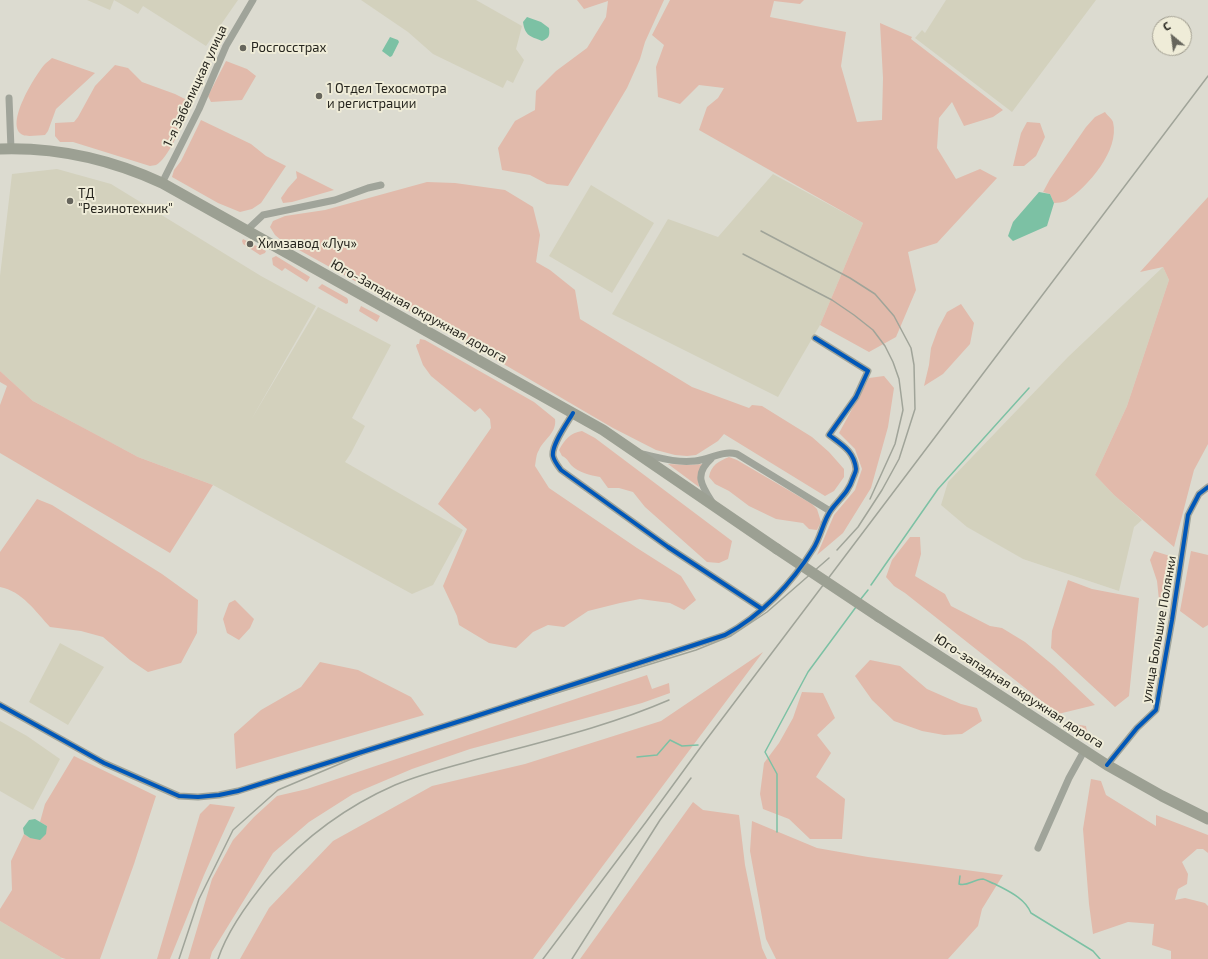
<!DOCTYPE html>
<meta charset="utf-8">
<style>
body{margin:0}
#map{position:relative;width:1208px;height:959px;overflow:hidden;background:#dcdbd0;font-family:"Exo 2",sans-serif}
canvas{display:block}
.north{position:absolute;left:1152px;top:16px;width:40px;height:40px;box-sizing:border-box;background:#efecd8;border:1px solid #9f9c8e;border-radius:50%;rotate:331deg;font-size:11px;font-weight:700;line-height:16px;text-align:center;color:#26251e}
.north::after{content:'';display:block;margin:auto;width:14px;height:18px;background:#66655c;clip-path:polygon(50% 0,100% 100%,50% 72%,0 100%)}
</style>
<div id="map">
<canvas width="1208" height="959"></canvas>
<div class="north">С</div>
</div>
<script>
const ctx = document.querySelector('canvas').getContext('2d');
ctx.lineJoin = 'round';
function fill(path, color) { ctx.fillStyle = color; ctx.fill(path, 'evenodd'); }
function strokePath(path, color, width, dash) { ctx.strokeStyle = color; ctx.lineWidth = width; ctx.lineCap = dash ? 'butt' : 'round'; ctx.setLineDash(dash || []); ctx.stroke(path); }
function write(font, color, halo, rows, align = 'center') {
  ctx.font = font + ' "Exo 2",sans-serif'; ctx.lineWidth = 4; ctx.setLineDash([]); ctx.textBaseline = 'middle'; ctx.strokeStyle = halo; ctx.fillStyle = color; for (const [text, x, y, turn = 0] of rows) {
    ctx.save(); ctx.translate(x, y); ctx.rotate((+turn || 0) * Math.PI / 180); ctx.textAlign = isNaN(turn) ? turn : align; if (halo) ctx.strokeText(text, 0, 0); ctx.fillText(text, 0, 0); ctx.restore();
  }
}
const built = new Path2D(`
 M87,0H238L206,46L143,6L138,14L114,0L110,10Z
 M361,0H476L522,26L516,49L524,60L513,83L507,80L503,88L433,54L408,32Z
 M946,0H1096L1012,112L915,38L922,30L925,33Z
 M57,169L111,184L261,276L316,306L251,420L318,307L391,345L352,418L365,426L351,453L345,462L463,530L433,585L412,594L213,485L138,457L33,401L0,371V276L12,174Z
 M773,174L863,223L820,325L778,397L612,314L668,219L718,237Z
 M591,185L654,223L612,293L549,256Z
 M1163,267L1169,280L1127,406L1095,475L1114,495L1142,520L1134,527L1119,591L1023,559L967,527L941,505L948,482L1068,357Z
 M60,643L104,667L68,725L29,702Z
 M0,721L27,736L60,759L33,810L0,791Z
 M0,921L62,958L61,959H0Z`);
const green = new Path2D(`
 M577,0H664L645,42L640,59L627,88L568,186L547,184L530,175L502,170L498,148L515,121L535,110L536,91L556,71L587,48L606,17L608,1L584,9Z
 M670,0H804L800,4L774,1L770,17L846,32L841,66L857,122L882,120L883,78L880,23L912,37L911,39L1003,110L993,117L964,126L952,102L939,118L937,148L956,179L980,169L997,178L937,243L908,252L916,290L896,337L869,352L820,325L863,223L699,130L707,107L718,98L724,88L699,85L680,104L658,97L656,67L664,45L652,35Z
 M52,58L95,73L56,109L48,131L45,135C39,135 28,137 23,135C3,126 36,74 45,64C47,62 50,60 52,58Z
 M226,61L247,69L256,76L242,100L211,102L208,96Z
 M115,65L128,68L142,82L175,94L185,99C185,103 187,108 186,112C184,123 167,160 156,165C155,165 151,166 150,166L73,142H60L55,136V123L74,122L78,117L95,86Z
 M1105,112C1107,115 1112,119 1113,122C1120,150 1088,187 1066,201C1063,202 1058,203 1054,203L1050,194L1043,192L1050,179L1086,127L1095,117Z
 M201,120L251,144L266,156L286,166L261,203L252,209L240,212L218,203L172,177L174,170L181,161Z
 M1027,122L1040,123L1045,137L1036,156L1024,166H1013L1021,133Z
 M296,171L334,190L292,202L283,203L281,198L288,188L297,178Z
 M427,182L455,183L505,190L533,207L540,235L536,262L550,270L575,290L580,319L692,387L749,408L752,405L762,406L812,437L829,452L844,469V477L834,491L825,496L724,434L718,441L696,455L687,456L675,455L656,450L613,428L483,352L281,240L275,235L270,227L273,221L285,216L325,210Z
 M1208,197V444L1194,470L1174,547L1114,495L1095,475L1127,406L1169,280L1163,267L1140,272Z
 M243,239L266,251L265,253L260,255L243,244L242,241Z
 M276,256L310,277L307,282L285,268L282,271L273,265L272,258Z
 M322,284L347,298L348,300V303L346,304L318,288Z
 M961,304L974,323L970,344L943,374L924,386L929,365L931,348L938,329L947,312Z
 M361,306L380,316L377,322L359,311Z
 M420,339L425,340L534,402L555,419C557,433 544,439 539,450C536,454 536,461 535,466L549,488L637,548L681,576L696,600L684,610L670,603L640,599L620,603L588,611L564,627L548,625L533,632L516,648L489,643L459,625L457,616L443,586L467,529L438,504L491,428L490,419L480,408L475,412L431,376L423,365L416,346L417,344H419Z
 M0,371L33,401L112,443L138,457L213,485L170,553L0,453V405L7,386L0,382Z
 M884,376L894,388L888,427L871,488L843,533L817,555L834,515L855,490L862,469L855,449L839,433L869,378Z
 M582,431L595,438L732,541L728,559L719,563L707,562L645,507L633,492L619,488H608L600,477C590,475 579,473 571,465C568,461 567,458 562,456L559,450C565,439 570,433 582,431Z
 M729,457L737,460L812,504L817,509L821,522L817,530L809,529L803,523L776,519L749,506L729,491L715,484L709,477C711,465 719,461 729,457Z
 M668,464L690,465L702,464L698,481L699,487Z
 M37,499L52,505L162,574L198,600L197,633L181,663L148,672L130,660L103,637L81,631L50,627C36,612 22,591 0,587V552Z
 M910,537H920L921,554L915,576L945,594L951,606L990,626L1002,628L1025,642L1054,666L1095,705L1058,714L905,593L894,586L886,577L892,560Z
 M1154,551L1170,556L1176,566L1168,605L1162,602L1159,600L1157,581L1150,560Z
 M1191,551L1208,555V625L1203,628L1180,611Z
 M1068,580L1092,589L1139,598L1129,696L1115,707L1051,648L1052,631Z
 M235,600L254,619L250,628L239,640L227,633L223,619L229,603Z
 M763,652L533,959H240L269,908L333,841L432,786L525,764L661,721Z
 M870,660L900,666L927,689L961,704L977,708L982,721L962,734L944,735L922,731L894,721L872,700L855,676Z
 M320,662L358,670L411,697L424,715L236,769L234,734L261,710L301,687Z
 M647,675L652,689L669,683L670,693L642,703L470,749L412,769L353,794L309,822L273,853L212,952L210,959H188L212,879L233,840L254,817L277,796L307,789Z
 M802,692L823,693L835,718L817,735L831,753L816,777L845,799L842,839H810L789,819L763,809L760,794L764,763L779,743L793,718Z
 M1074,724L1086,726L1087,732L1093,735L1092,737L1083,739L1074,733V727H1071L1069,729L1068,728V725Z
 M74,756L156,796L134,864L100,959H66L62,958L0,921V909L12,890L11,861L24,834L30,838L47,826L40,822L45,804Z
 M1091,779L1101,781L1106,795L1156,826V815L1208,835V853L1203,849H1197L1182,862L1188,874L1187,884L1178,889L1175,900L1185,898L1205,903L1208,906V959H1171V951L1152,945L1154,924L1128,922L1093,934L1089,904L1083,829Z
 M693,802L703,810L739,815L745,865L762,948L767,959H580Z
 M210,804L235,807L204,875L170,959H157L200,814Z
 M752,821L817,848L868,857L1003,875L982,909L978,926L948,959H776L766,939L750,851Z`);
const water = new Path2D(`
 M527,17L541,22L549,28C550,36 549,38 542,41C530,36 525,36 523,22Z
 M390,37L398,40L399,42L392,56L390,57L382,51Z
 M1039,192L1050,194L1054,203L1047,226L1013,241L1008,236L1013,222Z
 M35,819L47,826L46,834L40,840L30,838L24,834L23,828L29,820Z`);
const stream = new Path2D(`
 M871,585L938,489L1029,388
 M860,600L868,590
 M637,757L657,755L670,740L682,746L698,745
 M777,832V774L765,752L808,672L856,607
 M960,876L959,884C967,887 974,879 983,879C987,880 991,883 995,884C1008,891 1025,898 1031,913L1093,951L1100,959`);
const minor = new Path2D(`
 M9,98L11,149
 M162,183L199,109L226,46L253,0
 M246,231L263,215L335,200L368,188L381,185
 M573,413C568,422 551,445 553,456C554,461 558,466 561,470L668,547L762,609
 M642,454C660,458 676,463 695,461C709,460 722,450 737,454L830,511
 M711,459C694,474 701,485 712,502
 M0,705L104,763L179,796L198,797L219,795L238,791L470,718L725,635C761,616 792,583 813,549C821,537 823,521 831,510C840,498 848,493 853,478C854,475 856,472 856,469C854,451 842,445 829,435L856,397L868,371L815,338
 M1107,765L1137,728L1156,710L1172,620L1188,515L1199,494L1208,487
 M1038,848L1069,778L1084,751`);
const trunk = new Path2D(`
 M0,149C57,147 110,159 162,183L603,430L777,549
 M879,617L1107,765L1162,796L1208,819`);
const rail = new Path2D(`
 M761,231L850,278L875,294L894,316L911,348L914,365L915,409L899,459L882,490L858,527L837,550
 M743,254L832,300L854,315L873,330L885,346L893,362L899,379L903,410L895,444L870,499
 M179,959L199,899L233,830L278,790L375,749L696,650L731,636L767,612L829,558
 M218,959C228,929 249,901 269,877C304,838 347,806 395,785C423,773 453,766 482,758C545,741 609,726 669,700
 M543,959L646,822L703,744L1208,76
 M572,959L660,820L691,778`);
const trunkBridge = new Path2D(`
 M777,549L879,617`);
const cycleway = new Path2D(`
 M573,413C568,422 551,445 553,456C554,461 558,466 561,470L668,547L762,609
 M0,705L104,763L179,796L198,797L219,795L238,791L470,718L725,635C761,616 792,583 813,549C821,537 823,521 831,510C840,498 848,493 853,478C854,475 856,472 856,469C854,451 842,445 829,435L856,397L868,371L815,338
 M1107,765L1137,728L1156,710L1172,620L1188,515L1199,494L1208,487`);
const markers = [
 [243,48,4,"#66655c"],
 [319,96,4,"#66655c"],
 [70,201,4,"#66655c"],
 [250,244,4,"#66655c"]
];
const poiNames = [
 ["Росгосстрах",251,48],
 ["1 Отдел Техосмотра",327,89],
 ["и регистрации",327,104],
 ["ТД",78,194],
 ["\"Резинотехник\"",78,209],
 ["Химзавод «Луч»",258,244]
];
const streetNames = [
 ["1-я Забелицкая улица",195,86,-65],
 ["Юго-Западная окружная дорога",419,311,29],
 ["улица Большие Полянки",1159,629,-80],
 ["Юго-западная окружная дорога",1019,691,33]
];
fill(built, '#d3d1bd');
fill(green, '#e1baab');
fill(water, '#7cc1a4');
strokePath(stream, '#7cc1a4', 1.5);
strokePath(minor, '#a0a49a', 7);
strokePath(trunk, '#9ca093', 11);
strokePath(rail, '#a0a499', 1.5);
strokePath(trunkBridge, '#9ca093', 11);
strokePath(cycleway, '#0057b8', 4);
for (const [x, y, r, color] of markers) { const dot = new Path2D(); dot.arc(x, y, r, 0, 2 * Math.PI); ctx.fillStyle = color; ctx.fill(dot); strokePath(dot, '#efecd8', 1.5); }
write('13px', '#26251e', '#efecd8', poiNames, 'left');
write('13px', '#26251e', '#efecd8', streetNames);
</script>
